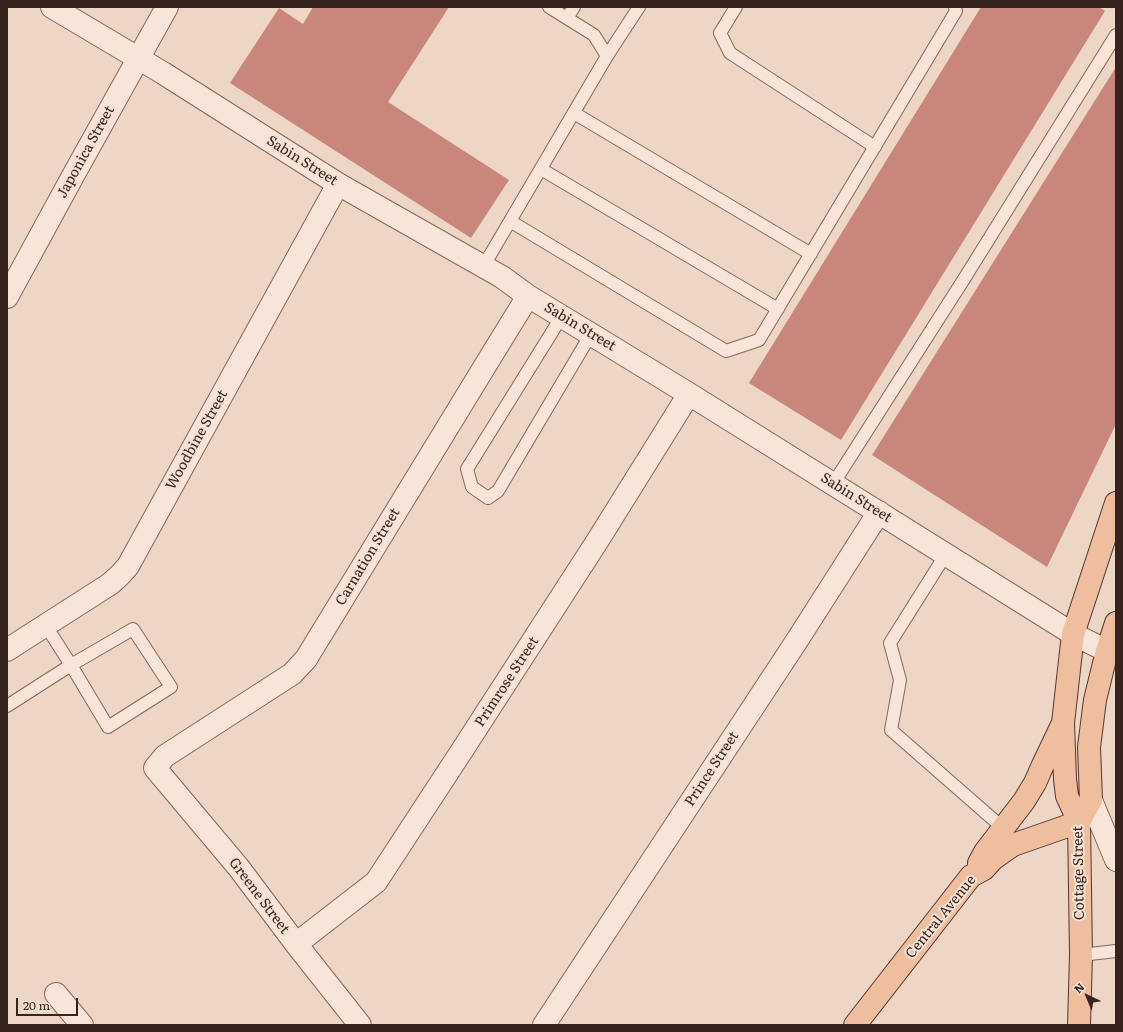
<!DOCTYPE html>
<style>
body{margin:0}
#map{position:relative;width:1123px;height:1032px;overflow:hidden;background:#edd6c5;font-family:Literata,serif}
canvas{display:block}
.frame{position:absolute;inset:0;border:8px solid #38241f;pointer-events:none}
.north{position:absolute;left:1067px;top:976px;width:40px;height:40px;-webkit-text-stroke:3px #f4e2d5;paint-order:stroke;rotate:316deg;font-size:11px;font-weight:700;line-height:16px;text-align:center;color:#38241f}
.north::after{content:'';display:block;margin:auto;width:14px;height:18px;background:#38241f;clip-path:polygon(50% 0,100% 100%,50% 72%,0 100%)}
.scale{position:absolute;left:16px;top:998px;width:62px;height:18px;box-sizing:border-box;border:2px solid #38241f;border-top:0;padding-left:5px;font-size:12px;line-height:14px;white-space:nowrap;color:#38241f;-webkit-text-stroke:3px #f4e2d5;paint-order:stroke}
</style>
<div id="map">
<canvas width="1123" height="1032"></canvas>
<div class="frame"></div>
<div class="north">N</div>
<div class="scale">20 m</div>
</div>
<script>
const ctx = document.querySelector('canvas').getContext('2d');
ctx.lineJoin = 'round';
function fill(path, color) { ctx.fillStyle = color; ctx.fill(path, 'evenodd'); }
function strokePath(path, color, width, dash) { ctx.strokeStyle = color; ctx.lineWidth = width; ctx.lineCap = dash ? 'butt' : 'round'; ctx.setLineDash(dash || []); ctx.stroke(path); }
function write(font, color, halo, rows, align = 'center') {
  ctx.font = font + ' Literata,serif'; ctx.lineWidth = 4; ctx.setLineDash([]); ctx.textBaseline = 'middle'; ctx.strokeStyle = halo; ctx.fillStyle = color; for (const [text, x, y, turn = 0] of rows) {
    ctx.save(); ctx.translate(x, y); ctx.rotate((+turn || 0) * Math.PI / 180); ctx.textAlign = isNaN(turn) ? turn : align; if (halo) ctx.strokeText(text, 0, 0); ctx.fillText(text, 0, 0); ctx.restore();
  }
}
const building = new Path2D(`
 M313,7H449L388,102L509,180L471,238L230,83L279,8L303,24Z
 M981,7H1099L1105,11L841,440L749,383Z
 M1116,67V424L1047,567L872,455Z`);
const service = new Path2D(`
 M736,7L720,33L730,53L875,147
 M567,18L574,7
 M607,56L639,7
 M574,113L811,254
 M541,169L778,309
 M510,221L726,351L759,340L956,11L955,7
 M483,267L607,56L594,35L549,7
 M562,316L467,469L472,487L488,498L498,491L591,334
 M833,484L964,279L1116,35
 M946,554L890,643L900,680L891,730L1003,828
 M7,706L71,665L133,629L171,687L108,727L71,665L46,626
 M1081,955L1116,951`);
const minor = new Path2D(`
 M52,7L163,73L338,184L502,277L528,296L689,394L1073,634L1107,651
 M7,297L74,174L167,7
 M7,650L110,584L120,575L128,566L338,184
 M296,944L376,882L463,749L598,540L689,394
 M56,994L82,1025
 M360,1025L296,944L239,868L155,768L165,756L292,674L306,659L496,348L528,296
 M544,1025L796,642L879,512`);
const tertiary = new Path2D(`
 M1091,800L1116,860`);
const primary = new Path2D(`
 M979,863L985,852L1024,801L1035,783L1042,767L1062,725
 M855,1025L971,876L984,869L993,859L1013,845L1079,822L1091,800L1089,747L1095,700L1107,651L1116,623
 M1079,1025L1081,955L1079,822L1067,796L1065,779L1063,723L1073,634L1116,503`);
const streetNames = [
 ["Japonica Street",86,152,-61],
 ["Sabin Street",302,161,32],
 ["Sabin Street",580,327,31],
 ["Woodbine Street",197,440,-61],
 ["Sabin Street",856,498,32],
 ["Carnation Street",368,557,-59],
 ["Primrose Street",507,682,-57],
 ["Prince Street",712,769,-57],
 ["Cottage Street",1079,873,-91],
 ["Greene Street",259,896,53],
 ["Central Avenue",941,917,-51]
];
fill(building, '#c9867d');
strokePath(service, '#87665c', 14);
strokePath(minor, '#87665c', 24);
strokePath(tertiary, '#87665c', 24);
strokePath(primary, '#553630', 24);
strokePath(service, '#f8e5d9', 12);
strokePath(minor, '#f8e5d9', 22);
strokePath(tertiary, '#f8e5d9', 22);
strokePath(primary, '#eebe9f', 22);
write('14px', '#38241f', '#f4e2d5', streetNames);
</script>
